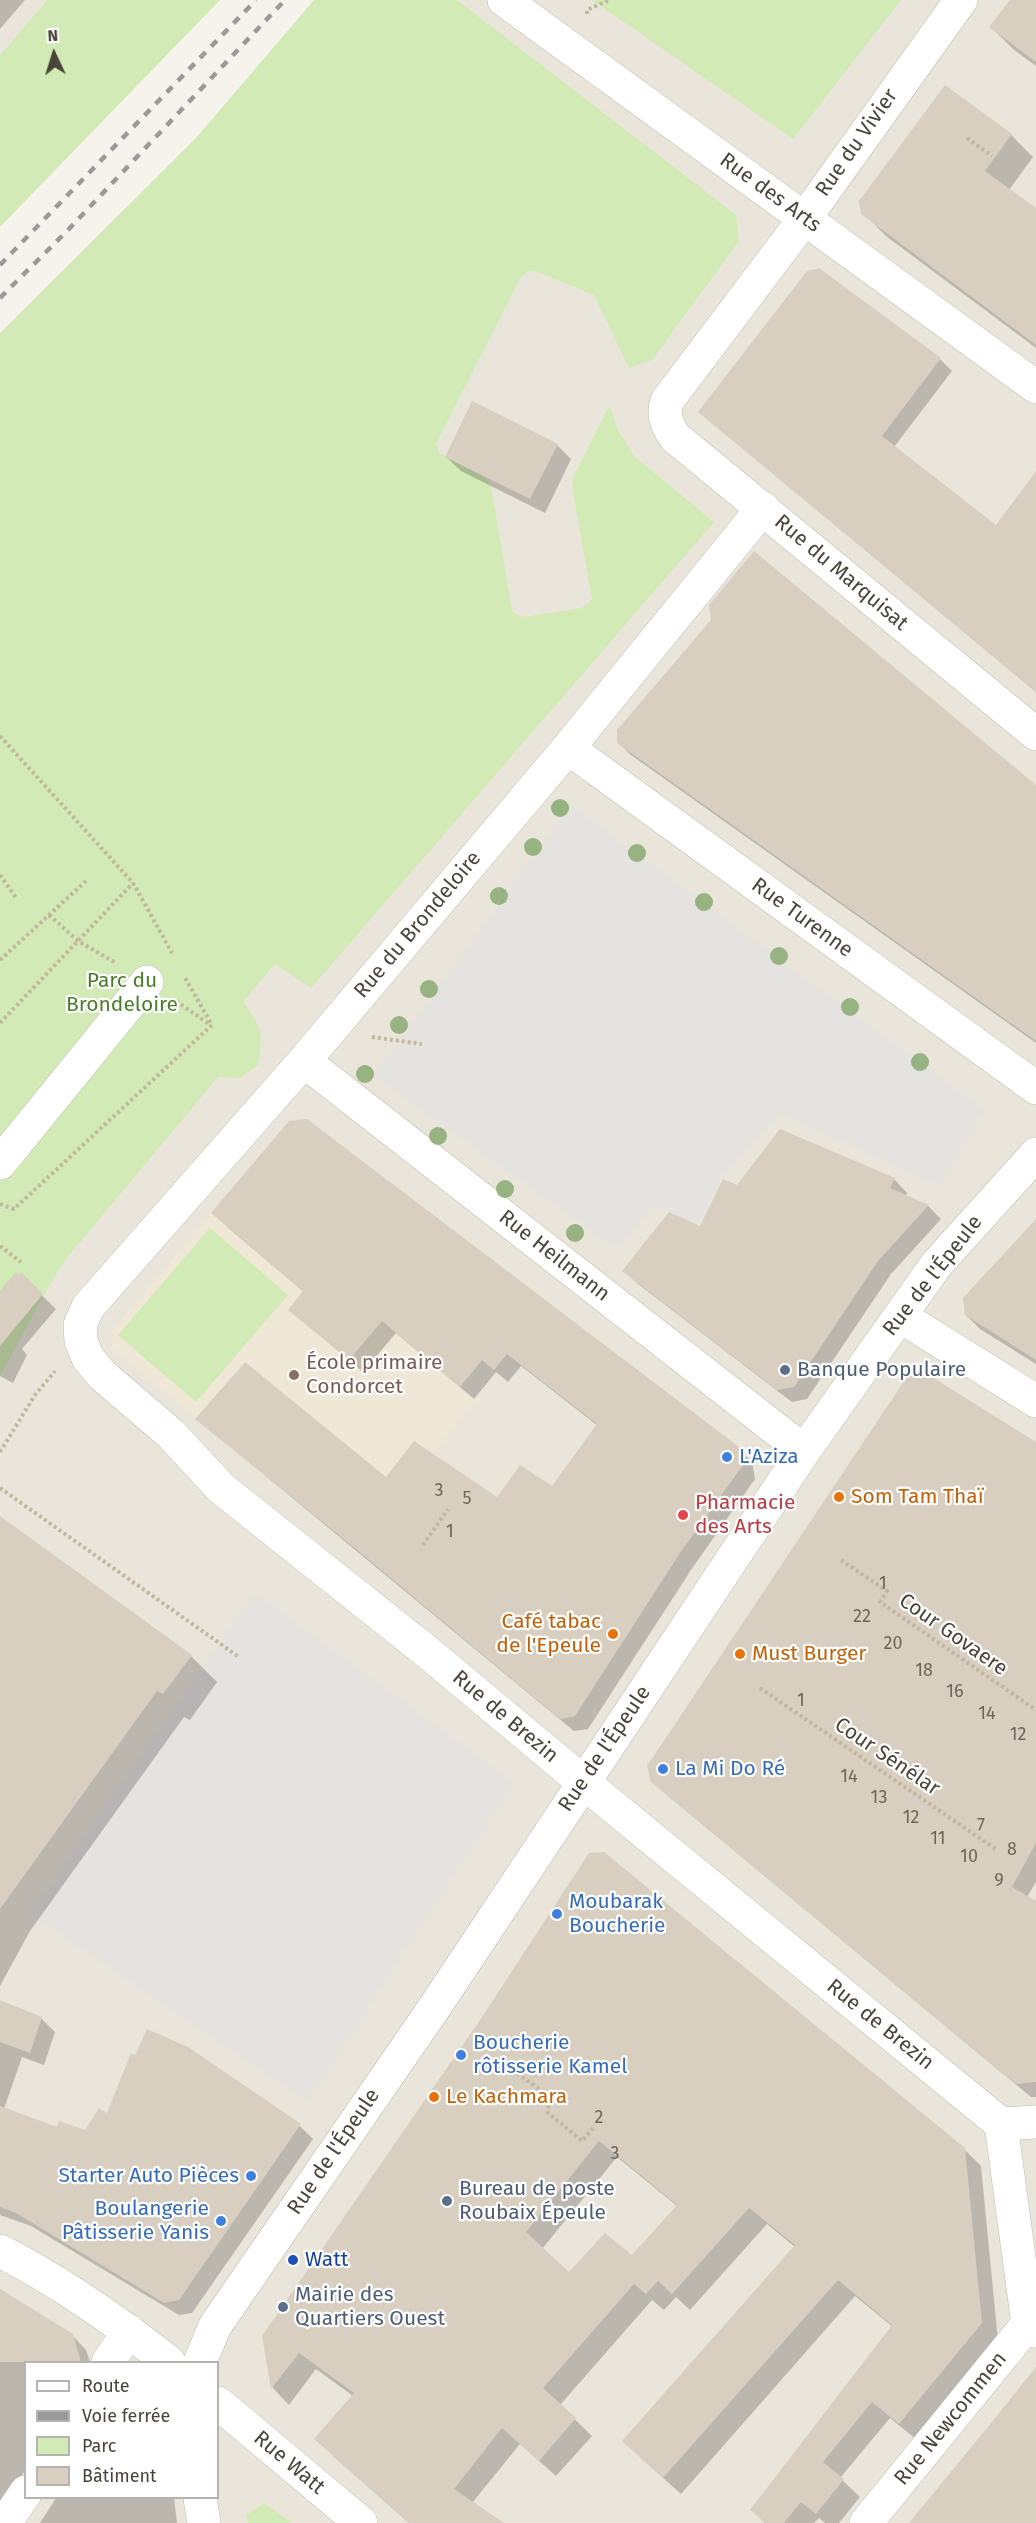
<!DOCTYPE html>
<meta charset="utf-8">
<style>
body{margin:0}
#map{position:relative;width:1036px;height:2523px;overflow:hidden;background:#f6f3ec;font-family:"Fira Sans",sans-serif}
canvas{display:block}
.legend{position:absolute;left:24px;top:2361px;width:195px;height:138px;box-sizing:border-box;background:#fff;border:2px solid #b7b4b0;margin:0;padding:8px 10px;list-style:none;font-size:18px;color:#4b4439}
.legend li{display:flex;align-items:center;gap:12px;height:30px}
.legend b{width:30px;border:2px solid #b7b4b0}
.north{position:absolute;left:24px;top:24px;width:60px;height:60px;-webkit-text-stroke:4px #fff;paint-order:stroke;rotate:356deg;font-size:16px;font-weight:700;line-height:24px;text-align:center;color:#4b4439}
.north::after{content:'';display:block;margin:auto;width:21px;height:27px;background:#4b4439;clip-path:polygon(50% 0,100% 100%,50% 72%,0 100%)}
</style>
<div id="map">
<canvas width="1036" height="2523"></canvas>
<ul class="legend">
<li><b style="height:8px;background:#fff"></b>Route</li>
<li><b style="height:8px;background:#9a9a9a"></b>Voie ferrée</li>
<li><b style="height:16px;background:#d2eab5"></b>Parc</li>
<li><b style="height:16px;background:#d8cfc1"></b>Bâtiment</li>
</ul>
<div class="north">N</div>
</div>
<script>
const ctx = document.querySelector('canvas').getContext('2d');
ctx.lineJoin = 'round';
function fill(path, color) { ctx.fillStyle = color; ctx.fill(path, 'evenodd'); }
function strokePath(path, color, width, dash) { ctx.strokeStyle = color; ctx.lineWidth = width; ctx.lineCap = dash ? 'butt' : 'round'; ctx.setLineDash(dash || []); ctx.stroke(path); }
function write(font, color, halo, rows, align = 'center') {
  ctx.font = font + ' "Fira Sans",sans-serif'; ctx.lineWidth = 4.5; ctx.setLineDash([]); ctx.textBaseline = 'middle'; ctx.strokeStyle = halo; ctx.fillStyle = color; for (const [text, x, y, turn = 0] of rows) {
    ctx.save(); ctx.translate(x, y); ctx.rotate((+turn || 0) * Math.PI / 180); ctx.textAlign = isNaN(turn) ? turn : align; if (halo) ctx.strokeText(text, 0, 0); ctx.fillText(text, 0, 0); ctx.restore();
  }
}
const residential = new Path2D(`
 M0,0H47L0,55Z
 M446,0H1036V2523H0V514ZM26,2362H218V2498H26Z`);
const education = new Path2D(`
 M232,1189L320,1270L476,1400L356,1549L112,1349V1330Z`);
const green = new Path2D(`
 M47,0H220L0,227V55Z
 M314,0H457L736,215L739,241L652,360L629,368L594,295L535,271H529L520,278L436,444L439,453L485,477L491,486L512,610L517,615L524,617L581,608L588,604L592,599L572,486L573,478L609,406L618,430L634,456L714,522L311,988L275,964L243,1002C262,1028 264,1032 258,1065L240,1078L218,1077L65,1260L50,1284L0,1376V333L196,138Z
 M592,0H901L793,139Z
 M210,1228L288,1295L196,1402L118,1335Z
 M264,2503L292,2523H248L246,2515Z`);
const parking = new Path2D(`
 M571,805L983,1110L939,1186L779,1113L722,1176L698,1223L652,1206L617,1249L374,1076Z
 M255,1593L513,1782L307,2101L30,1914Z`);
const shadow = new Path2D(`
 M0,0H25L0,29Z
 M1011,0H1036V66L1013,49L991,27Z
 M1011,135L1033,157L1009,190L1036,210V348L886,236L863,213Z
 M819,270L940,359L952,371L894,447L996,527L1036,496V692L700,412Z
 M557,445L571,459L545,513L461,471L446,457Z
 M619,743L1036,786V1043L631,755Z
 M894,1179L907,1193L905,1197L928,1206L941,1219L891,1274L807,1399L792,1402L638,1284L624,1271L700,1228L737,1187Z
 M1036,1221V1364L980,1329L966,1315Z
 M226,1226L738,1448L752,1462L755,1479L693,1567L588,1729L574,1731L197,1419L386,1479L497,1499L552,1488L598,1426L521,1366L508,1382L496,1372L474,1399L396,1333L363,1372L290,1310L304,1292Z
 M21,1275L56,1309L22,1349L27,1355L13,1383L0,1376V1294Z
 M1036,1444V1882L1027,1897L1036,1903V2097H1031L667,1795L652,1781Z
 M0,1518L191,1656L217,1682L190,1720L184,1717L30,1931L0,1986Z
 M0,2001L41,2018L55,2032L44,2065L22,2057L4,2109L58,2129L86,2131L107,2115L300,2126L313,2139L192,2313L179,2315L31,2226L0,2215Z
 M483,2018L964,2149L981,2166L998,2341L917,2440L890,2418L840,2478L860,2497L839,2523H825L819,2518L814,2523H765L752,2510L893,2327L855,2296L681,2494L641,2458L795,2247L767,2224L690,2310L676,2297L664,2310L652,2300L560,2405L592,2436L556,2476L520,2444L472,2503L502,2523H409L333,2456L353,2396L316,2369L289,2405L273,2388L263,2337ZM617,2157L677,2206L632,2257L569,2274L542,2249Z
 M0,2291L72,2335L86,2350L90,2362H26V2469L0,2509Z
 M56,2498H174L177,2523H40Z`);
const building = new Path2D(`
 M1010,0H1036V62L989,27Z
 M945,85L1012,134L985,171L1036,208V345L861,214L859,201Z
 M819,268L941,358L882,436L996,525L1036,471V692L698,412L807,271Z
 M472,401L558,444L530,499L445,457Z
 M754,551L1036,785V1041L617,743V730L711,620L709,605Z
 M307,1119L739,1447L743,1465L680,1553L575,1716L560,1719L356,1549L195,1419L245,1362L386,1477L414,1441L497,1497L520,1465L552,1486L597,1424L507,1354L494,1370L482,1360L460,1387L382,1321L349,1360L288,1310L303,1291L211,1213L289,1121Z
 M780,1129L895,1178L890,1188L929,1205L878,1261L794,1387L777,1390L622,1271L669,1212L700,1226L723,1179L737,1185Z
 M1036,1219V1360L965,1315L963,1298Z
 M16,1272L19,1274L21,1272L43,1294L0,1346V1291Z
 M924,1372L1036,1442V1843L1012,1887L1036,1901V2082L1016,2084L1000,2071L651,1782L647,1766L907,1377Z
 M0,1516L192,1655L163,1694L157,1691L0,1909Z
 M604,1852L965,2148L982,2323L899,2424L872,2402L823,2462L844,2479L816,2514L801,2502L784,2523H766L750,2510L892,2325L838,2280L663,2478L622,2441L795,2245L749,2208L672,2294L658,2281L646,2294L634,2284L543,2388L576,2418L539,2461L502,2428L454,2489L504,2523H409L314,2439L354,2393L299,2353L271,2389L262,2336L482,2017L589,1853ZM599,2141L677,2205L632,2255L605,2233L569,2272L526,2232Z
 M0,2000L42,2017L30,2053L0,2042Z
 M147,2029L188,2047L301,2124L179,2300L164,2303L16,2213L0,2207V2106L57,2127L59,2121L85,2130L99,2108L107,2113L131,2053L135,2055Z
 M0,2289L73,2334L81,2362H0Z
 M1036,2367V2523H909L996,2417Z`);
const path = new Path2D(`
 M587,14V10L609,0
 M967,138L992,156
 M0,736L133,883L172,953
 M0,875L17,899
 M49,915L78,941L116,963
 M0,960L86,881
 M176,1001L209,1024
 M0,1023L133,883
 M372,1037L422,1044
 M0,1204L14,1209L212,1025L184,976
 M0,1246L21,1262
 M0,1452L35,1395L55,1371
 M0,1488L239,1657
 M423,1545L448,1509
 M841,1560L887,1591L880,1602L1036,1710
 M760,1688L997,1850
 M512,2070L548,2095V2113L582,2141L595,2126`);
const minor = new Path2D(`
 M504,0L1036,387
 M961,0L805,218L667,401C662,415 667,427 676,438L1036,734
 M763,508L568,748L304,1061L88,1307L80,1325L81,1341L88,1358L102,1375L171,1434L221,1488L426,1651L583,1782L1001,2124
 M568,748L1036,1088
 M304,1061L804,1451
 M0,1163L147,982
 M900,1316L1036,1401
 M1001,2124L1028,2324L1036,2331
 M1001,2124L1036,2122
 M0,2251C60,2281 116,2321 169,2362
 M108,2362L129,2331
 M200,2362L215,2326L434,2008L804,1451L936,1265L1036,1154
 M218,2403L361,2523
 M200,2498L204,2523
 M5,2523L26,2492
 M866,2523L1036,2314`);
const rail = new Path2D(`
 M0,265L256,0
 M0,298L67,231L285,0`);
const trees = [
 [560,808],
 [533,847],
 [637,853],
 [499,896],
 [704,902],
 [779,956],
 [429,989],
 [850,1007],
 [399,1025],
 [920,1062],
 [365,1074],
 [438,1136],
 [505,1189],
 [575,1233]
];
const markers = [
 [785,1370,6,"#5c6f8a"],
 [294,1375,6,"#8d6e63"],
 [727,1457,6,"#3f7fe0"],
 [839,1497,6,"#e8710a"],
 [683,1515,6,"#e0444e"],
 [613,1634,6,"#e8710a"],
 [740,1654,6,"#e8710a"],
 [663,1769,6,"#3f7fe0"],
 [557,1914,6,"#3f7fe0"],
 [461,2055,6,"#3f7fe0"],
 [434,2097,6,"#e8710a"],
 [251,2176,6,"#3f7fe0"],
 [447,2201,6,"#5c6f8a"],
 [221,2221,6,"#3f7fe0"],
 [293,2260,6,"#1a4fb4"],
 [283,2307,6,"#5c6f8a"]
];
const numberNames = [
 ["3",439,1491],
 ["5",467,1499],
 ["1",450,1532],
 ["1",883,1584],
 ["22",862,1617],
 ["20",893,1644],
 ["18",924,1671],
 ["16",955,1692],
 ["1",801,1701],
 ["14",987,1714],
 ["12",1018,1735],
 ["14",849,1777],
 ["13",879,1798],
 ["12",911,1818],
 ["7",981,1826],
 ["11",938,1839],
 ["8",1012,1850],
 ["10",969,1857],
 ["9",999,1881],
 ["2",599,2118],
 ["3",615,2154]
];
const streetNames = [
 ["Rue du Vivier",857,143,-55],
 ["Rue des Arts",770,193,36],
 ["Rue du Marquisat",841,573,40],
 ["Rue Turenne",802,918,36],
 ["Rue du Brondeloire",418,925,-50],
 ["Rue Heilmann",554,1256,38],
 ["Rue de l'Épeule",933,1276,-52],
 ["Cour Govaere",953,1635,35],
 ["Rue de Brezin",505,1717,40],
 ["Rue de l'Épeule",605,1749,-56],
 ["Cour Sénélar",887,1757,34],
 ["Rue de Brezin",880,2025,39],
 ["Rue de l'Épeule",334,2152,-56],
 ["Rue Newcommen",951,2419,-51],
 ["Rue Watt",289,2463,40]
];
const parkNames = [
 ["Parc du",122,981],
 ["Brondeloire",122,1005]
];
const educationNames = [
 ["École primaire",306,1363],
 ["Condorcet",306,1387]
];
const serviceNames = [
 ["Banque Populaire",797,1370],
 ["Bureau de poste",459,2189],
 ["Roubaix Épeule",459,2213],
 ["Mairie des",295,2295],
 ["Quartiers Ouest",295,2319]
];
const shopNames = [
 ["L'Aziza",739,1457],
 ["La Mi Do Ré",675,1769],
 ["Moubarak",569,1902],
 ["Boucherie",569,1926],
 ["Boucherie",473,2043],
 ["rôtisserie Kamel",473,2067],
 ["Starter Auto Pièces",239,2176,"right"],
 ["Boulangerie",209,2209,"right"],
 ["Pâtisserie Yanis",209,2233,"right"]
];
const foodNames = [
 ["Som Tam Thaï",851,1497],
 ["Café tabac",601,1622,"right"],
 ["de l'Epeule",601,1646,"right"],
 ["Must Burger",752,1654],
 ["Le Kachmara",446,2097]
];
const healthNames = [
 ["Pharmacie",695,1503],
 ["des Arts",695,1527]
];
const transitNames = [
 ["Watt",305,2260]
];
fill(residential, '#eae5da');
fill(education, '#efe8d6');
fill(green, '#d2eab5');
fill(parking, '#e5e3e0');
fill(shadow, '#0003');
fill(building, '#d8cfc1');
strokePath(minor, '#c2bbae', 34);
strokePath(path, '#c4b79f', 4, [3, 3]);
strokePath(minor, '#fff', 33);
strokePath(rail, '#9a9a9a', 4.5, [8, 8]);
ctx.fillStyle = '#97b381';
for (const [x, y] of trees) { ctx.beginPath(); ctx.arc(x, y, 9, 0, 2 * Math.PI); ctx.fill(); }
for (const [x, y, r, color] of markers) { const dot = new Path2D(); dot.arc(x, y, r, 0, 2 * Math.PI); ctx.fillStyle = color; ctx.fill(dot); strokePath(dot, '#fff', 2); }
write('18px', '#6e675b', null, numberNames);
write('21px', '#4b4439', '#fff', streetNames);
write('21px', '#4a7f2a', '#fff', parkNames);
write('21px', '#785e54', '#fff', educationNames, 'left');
write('21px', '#4e5e75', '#fff', serviceNames, 'left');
write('21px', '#366cbe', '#fff', shopNames, 'left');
write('21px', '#c56008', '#fff', foodNames, 'left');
write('21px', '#be3a42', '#fff', healthNames, 'left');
write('21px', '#164399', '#fff', transitNames, 'left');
</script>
